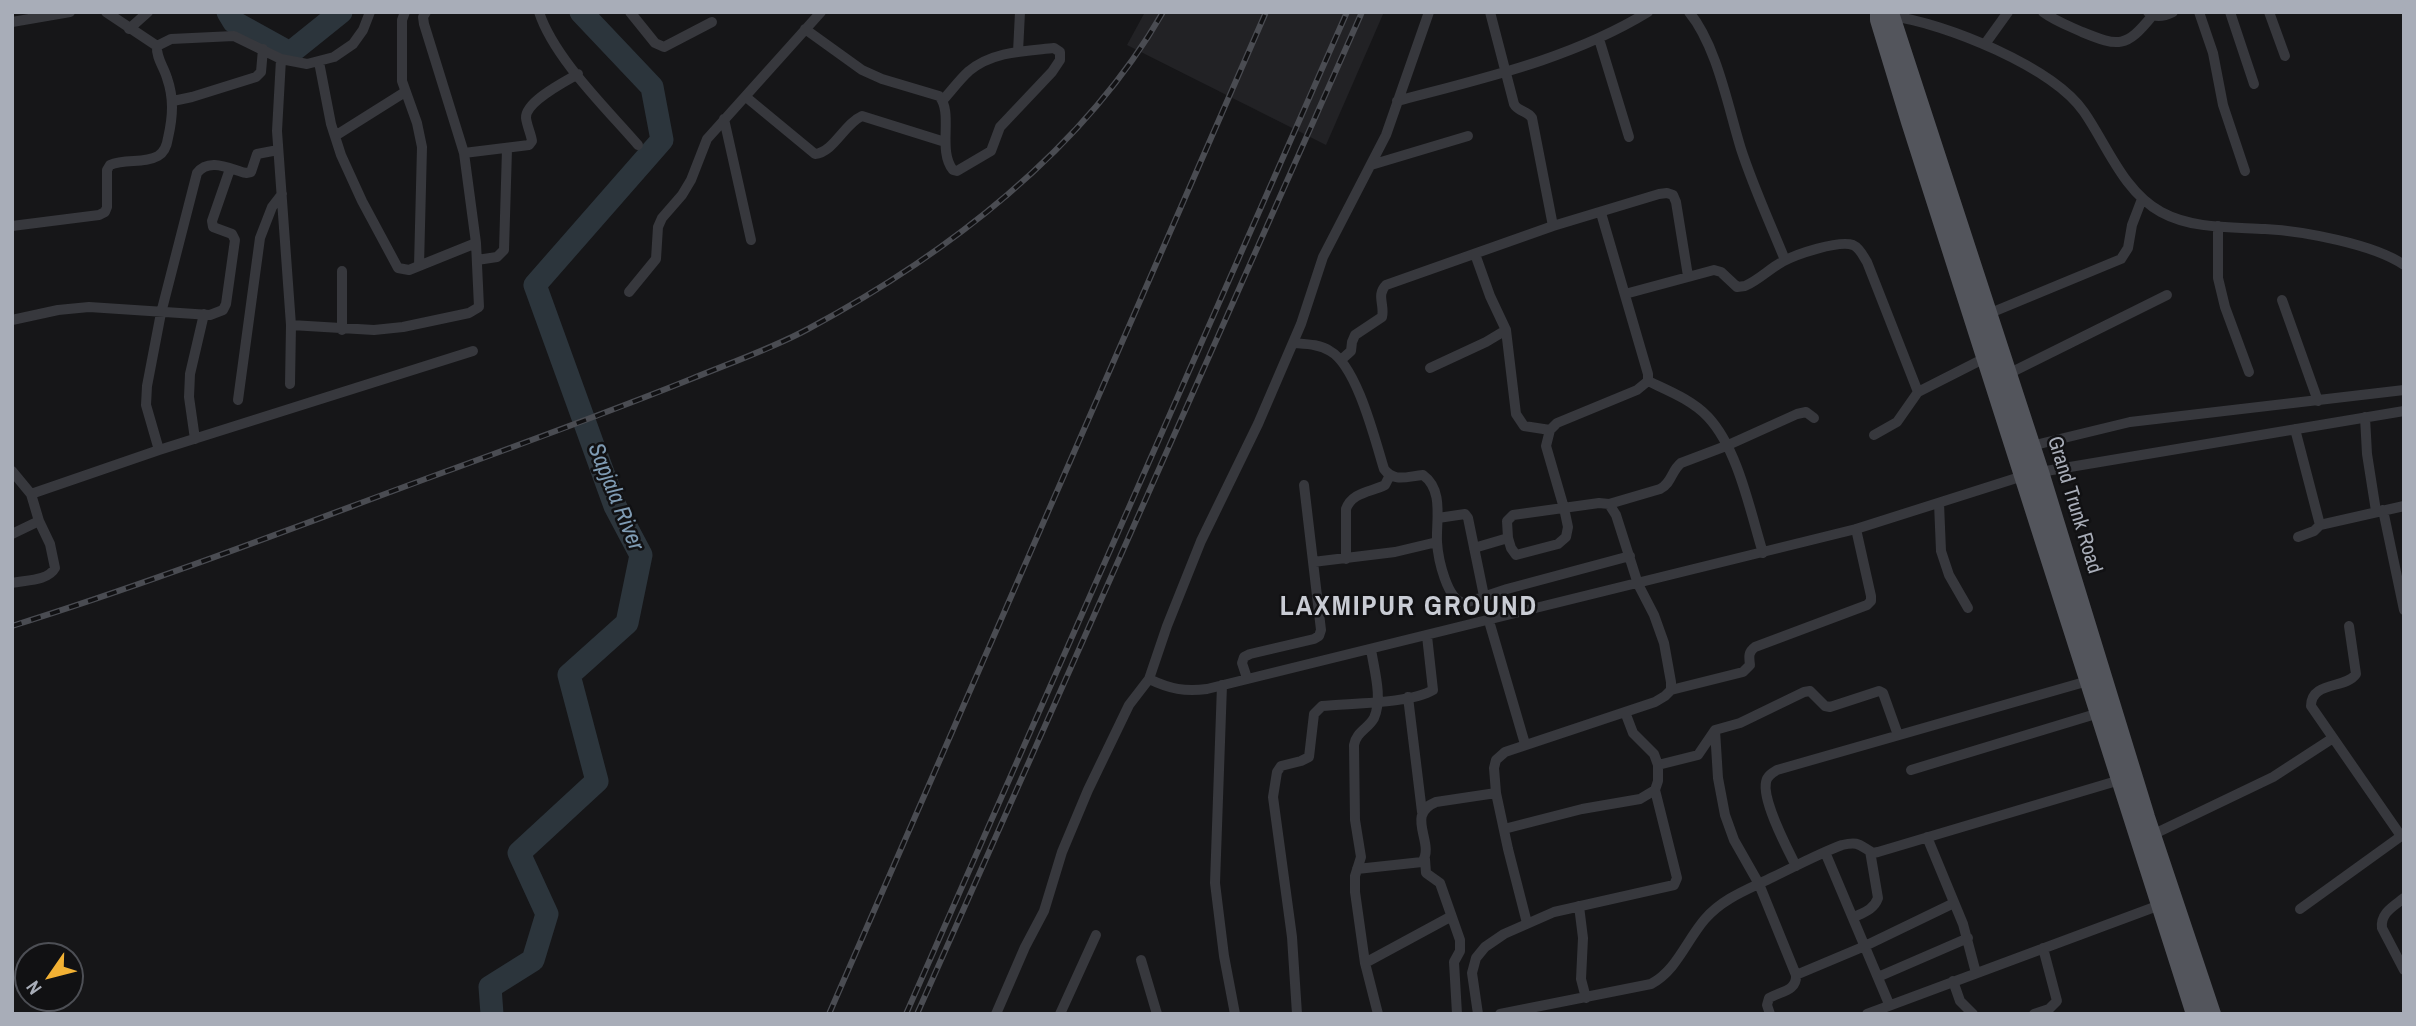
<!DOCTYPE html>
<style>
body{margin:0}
#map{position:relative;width:2416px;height:1026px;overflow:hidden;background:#161618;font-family:"Archivo Narrow",sans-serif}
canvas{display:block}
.frame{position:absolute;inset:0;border:14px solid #a8adb8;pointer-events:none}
.north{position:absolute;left:14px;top:942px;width:70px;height:70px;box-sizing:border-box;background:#111113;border:2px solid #4d4f55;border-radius:50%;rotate:235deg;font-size:19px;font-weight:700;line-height:28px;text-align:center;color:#a8adb8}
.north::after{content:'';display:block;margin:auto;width:24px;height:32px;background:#f2b134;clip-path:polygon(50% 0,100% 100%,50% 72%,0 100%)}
</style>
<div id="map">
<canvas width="2416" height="1026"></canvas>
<div class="frame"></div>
<div class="north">N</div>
</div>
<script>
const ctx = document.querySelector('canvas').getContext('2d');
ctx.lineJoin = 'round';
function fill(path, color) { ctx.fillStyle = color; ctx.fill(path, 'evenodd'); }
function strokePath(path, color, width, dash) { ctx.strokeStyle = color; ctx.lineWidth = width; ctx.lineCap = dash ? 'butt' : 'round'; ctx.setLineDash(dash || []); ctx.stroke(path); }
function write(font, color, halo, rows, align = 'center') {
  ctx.font = font + ' "Archivo Narrow",sans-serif'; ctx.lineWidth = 5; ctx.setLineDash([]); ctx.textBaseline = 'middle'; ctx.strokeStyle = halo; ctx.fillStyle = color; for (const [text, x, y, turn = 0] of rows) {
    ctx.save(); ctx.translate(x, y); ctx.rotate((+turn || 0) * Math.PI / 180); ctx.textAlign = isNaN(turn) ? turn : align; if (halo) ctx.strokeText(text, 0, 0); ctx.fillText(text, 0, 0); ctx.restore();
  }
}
const built = new Path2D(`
 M1145,12H1384L1326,145L1127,45Z`);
const river = new Path2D(`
 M228,12L234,22L290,53L341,12
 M492,1014L490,987L533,960L547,914L519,853L597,781L569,675L627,623L641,555L615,506L535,285L662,140L652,87L581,12`);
const street = new Path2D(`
 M106,12L157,46
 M405,12L402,20V81L417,123L422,147L419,266
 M539,12C554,58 606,108 638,145
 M630,12L655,43L664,47L712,22
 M1490,12L1514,104C1518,112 1527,110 1532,118L1553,226
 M1689,12C1717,46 1728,107 1741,149C1753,186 1770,223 1785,260
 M2043,12C2055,21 2069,26 2082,32C2119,47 2126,48 2152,16
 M2148,12C2156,19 2165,16 2173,12
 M2199,12L2213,53L2223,105L2245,171
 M2230,12L2254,84
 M2269,12L2285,56
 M1886,18L1891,16C1945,23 2053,67 2084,112C2107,145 2123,191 2161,212C2192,229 2231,227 2265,229C2302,231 2374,244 2404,265
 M12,22L70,12
 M129,29L148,12
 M805,29L862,70L882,79L939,96C954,113 937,150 953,170L957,171L991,151L1000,127L1052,72L1060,60V52L1054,48C1026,51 993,51 969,71C960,79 952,90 943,100
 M1599,39L1629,137
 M1985,44L2008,12
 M1018,52L1020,12
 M281,59L277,131L291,325L290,384
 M319,62L331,124L341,155L362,201L398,268L409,270L476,243
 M746,97L815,154C834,152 844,124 862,116L945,142
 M173,101L192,97L256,77L261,72L263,49
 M1397,101C1484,78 1571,59 1648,12
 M724,119L751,240
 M335,136L405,92
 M464,153L529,145L532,141C531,134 527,126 526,118C525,102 564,82 578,74
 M1371,165L1468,136
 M12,226L99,215L105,212L107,207V170L110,165C125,158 144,164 158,156C165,152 167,145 168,138C173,116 174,98 167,78C164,67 156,58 157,46L171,39L234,36L281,59L307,64L334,57L353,44L363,30L370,12
 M2218,226V278L2225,307L2249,372
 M1475,254L1490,296L1506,330L1516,414L1524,426L1550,430
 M477,260L497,257L504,250L507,149
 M629,292L656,259L658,227L662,218L682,195L691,180L707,139L821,12
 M1625,294L1714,270L1721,272L1737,287L1745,286C1759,280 1769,269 1782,262C1796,254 1839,240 1853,245C1860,248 1863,256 1867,262L1918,392
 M2282,300L2318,401
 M1988,314L2121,259L2128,248L2132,225L2142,199
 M12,320L58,310L89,307L210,315L223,310L226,304L235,240L232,234L213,227L212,221L230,169
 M291,325L374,330L403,327L469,313L479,307L476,243L464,153L424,24L423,17L426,12
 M342,330V271
 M1293,343C1305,344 1320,344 1330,351C1357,366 1375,440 1384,469C1394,483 1408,476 1423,475C1444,490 1436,520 1437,542C1438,558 1447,602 1465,603L1507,589L1630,556
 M1341,360L1351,351L1352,342L1355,335L1382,317C1385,305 1376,295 1386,285L1553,226L1659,194L1667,193L1673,195L1676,202L1688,276
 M1430,368L1486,342L1506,330
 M2008,374L2167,295
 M1648,381C1669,391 1692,400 1708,417C1738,449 1750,511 1763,553
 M238,400L260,238L272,207L282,194
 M2365,417L2367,454L2376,511
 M2295,429L2320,525L2314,531L2298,537
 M1874,435L1897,422L1918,392L1985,358
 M195,439L189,397L190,374L204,314
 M2031,446L2130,422L2404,390
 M159,450L146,405L147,386L161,313L197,173C209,157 230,169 246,173L251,172L257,154L278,150
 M12,471L31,494L39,521L50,544L55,568C48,581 26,580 12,583
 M2040,472L2404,411
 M31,494L159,450L473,351
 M1939,503L1941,551L1949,575L1968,608
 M1609,504L1660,489C1672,483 1671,471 1681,463L1726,446L1797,414L1806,412L1814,418
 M2383,510L2404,610
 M1438,518L1465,514L1468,518L1484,596
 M2320,525L2404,506
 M12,534L39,521
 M1508,538L1511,548L1516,555L1558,544L1566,537L1568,527L1564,508L1546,446L1550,430L1557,423L1637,390L1648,381V374L1601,213
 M1474,548L1508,538L1507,521L1513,515L1599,503L1609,504L1616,515L1638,584L1654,615L1664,643L1671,682V690L1665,696L1655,702L1505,752L1496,760L1494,768L1496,793L1508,849L1527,923
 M1346,559V509C1352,492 1371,492 1385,485L1389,477
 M1313,562L1395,552L1437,542
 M1489,621L1525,744
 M2349,626L2356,674C2346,689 2311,681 2311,706L2401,836
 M1371,649C1374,670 1383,698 1374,718C1368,729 1356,732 1354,745L1355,820L1361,857L1355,876V892L1365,963L1378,1014
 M1247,678L1242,663L1244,657L1250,654L1314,639L1319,636L1321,630L1304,485
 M1149,679C1170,689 1185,692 1207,689L1856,529L2023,476
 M1222,685L1215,883L1224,956L1235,1014
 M1671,690L1743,672L1750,665C1749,657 1748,652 1755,647L1867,605L1871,601V596L1856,529
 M1408,697L1422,812
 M1715,730L1718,778L1725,815L1734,840L1759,884L1796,975C1797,991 1781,991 1769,998L1767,1005L1770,1014
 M1658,765L1698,755L1715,730L1740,723L1804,692L1810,691L1825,706L1830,707L1879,691L1883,693L1898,735
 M1911,770L2099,713
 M1504,829L1582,809L1640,799L1655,790L1658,781V765L1654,754L1633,733L1625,712
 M2152,835L2273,777L2333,738
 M1927,837L1963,924L1976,973
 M1825,852L1889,1004
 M1425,859L1426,873L1440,883L1460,940V951L1454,962L1457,1014
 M1796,866C1787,848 1762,801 1766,782C1767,776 1772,773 1777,770L2088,681
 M1357,869L1422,862C1436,843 1404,815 1436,802L1496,793
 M2404,898C2394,906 2380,913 2382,928L2404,970
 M1579,906L1583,938L1581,979L1586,998
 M2300,909L2404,834
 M1854,917C1865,912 1874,909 1878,898L1870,851
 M1141,960L1157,1014
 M1365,963L1450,917
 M1796,975L1865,946L1954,903
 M1878,977L1968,938
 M1953,981L1960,1001L1973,1014
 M996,1014L1025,947L1044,911L1062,852L1088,790L1129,705L1149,679L1167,626L1201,541L1258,424L1301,324L1323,257L1386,135L1429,12
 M1060,1014L1096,935
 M1297,1014L1292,937L1273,797L1277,772L1281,766L1301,761L1309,757L1314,714L1322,706C1350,703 1410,704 1433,690L1427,636
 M1478,1014L1472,973L1476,958L1485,947L1504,934L1554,912L1674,885L1677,878L1655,790
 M1500,1014L1651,984C1677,970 1686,941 1705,919C1723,898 1749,889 1773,877C1796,866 1818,854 1842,845C1859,841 1859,845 1873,853L1878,852L2120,780
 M1867,1014L2160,905
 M2034,1014L2049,1009L2057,1001L2043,948`);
const primary = new Path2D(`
 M1879,12V20L1910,122L2195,1014
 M1887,12L1891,16L2040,472L2146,817L2212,1014`);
const rail = new Path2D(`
 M12,626C153,582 290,529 428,478C516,446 604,414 691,379C730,363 771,349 808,329C946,255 1084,150 1163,12
 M829,1014L1266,12
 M906,1014L1347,12
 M917,1014L1362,12`);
const streetNames = [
 ["Grand Trunk Road",2074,505,73]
];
const waterNames = [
 ["Sapjala River",615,497,68]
];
const districtNames = [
 ["LAXMIPUR GROUND",1409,607]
];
fill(built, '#222225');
strokePath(river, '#2c353c', 23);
strokePath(street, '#37383d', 10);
strokePath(primary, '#53555c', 18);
strokePath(rail, '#4a4c52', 6);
strokePath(rail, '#111113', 3.5, [10]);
write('21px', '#a8adb8', '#111113', streetNames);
write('italic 23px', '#7f9bb3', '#111113', waterNames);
ctx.letterSpacing = '2px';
write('bold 28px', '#c9ccd4', '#111113', districtNames);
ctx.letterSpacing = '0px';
</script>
